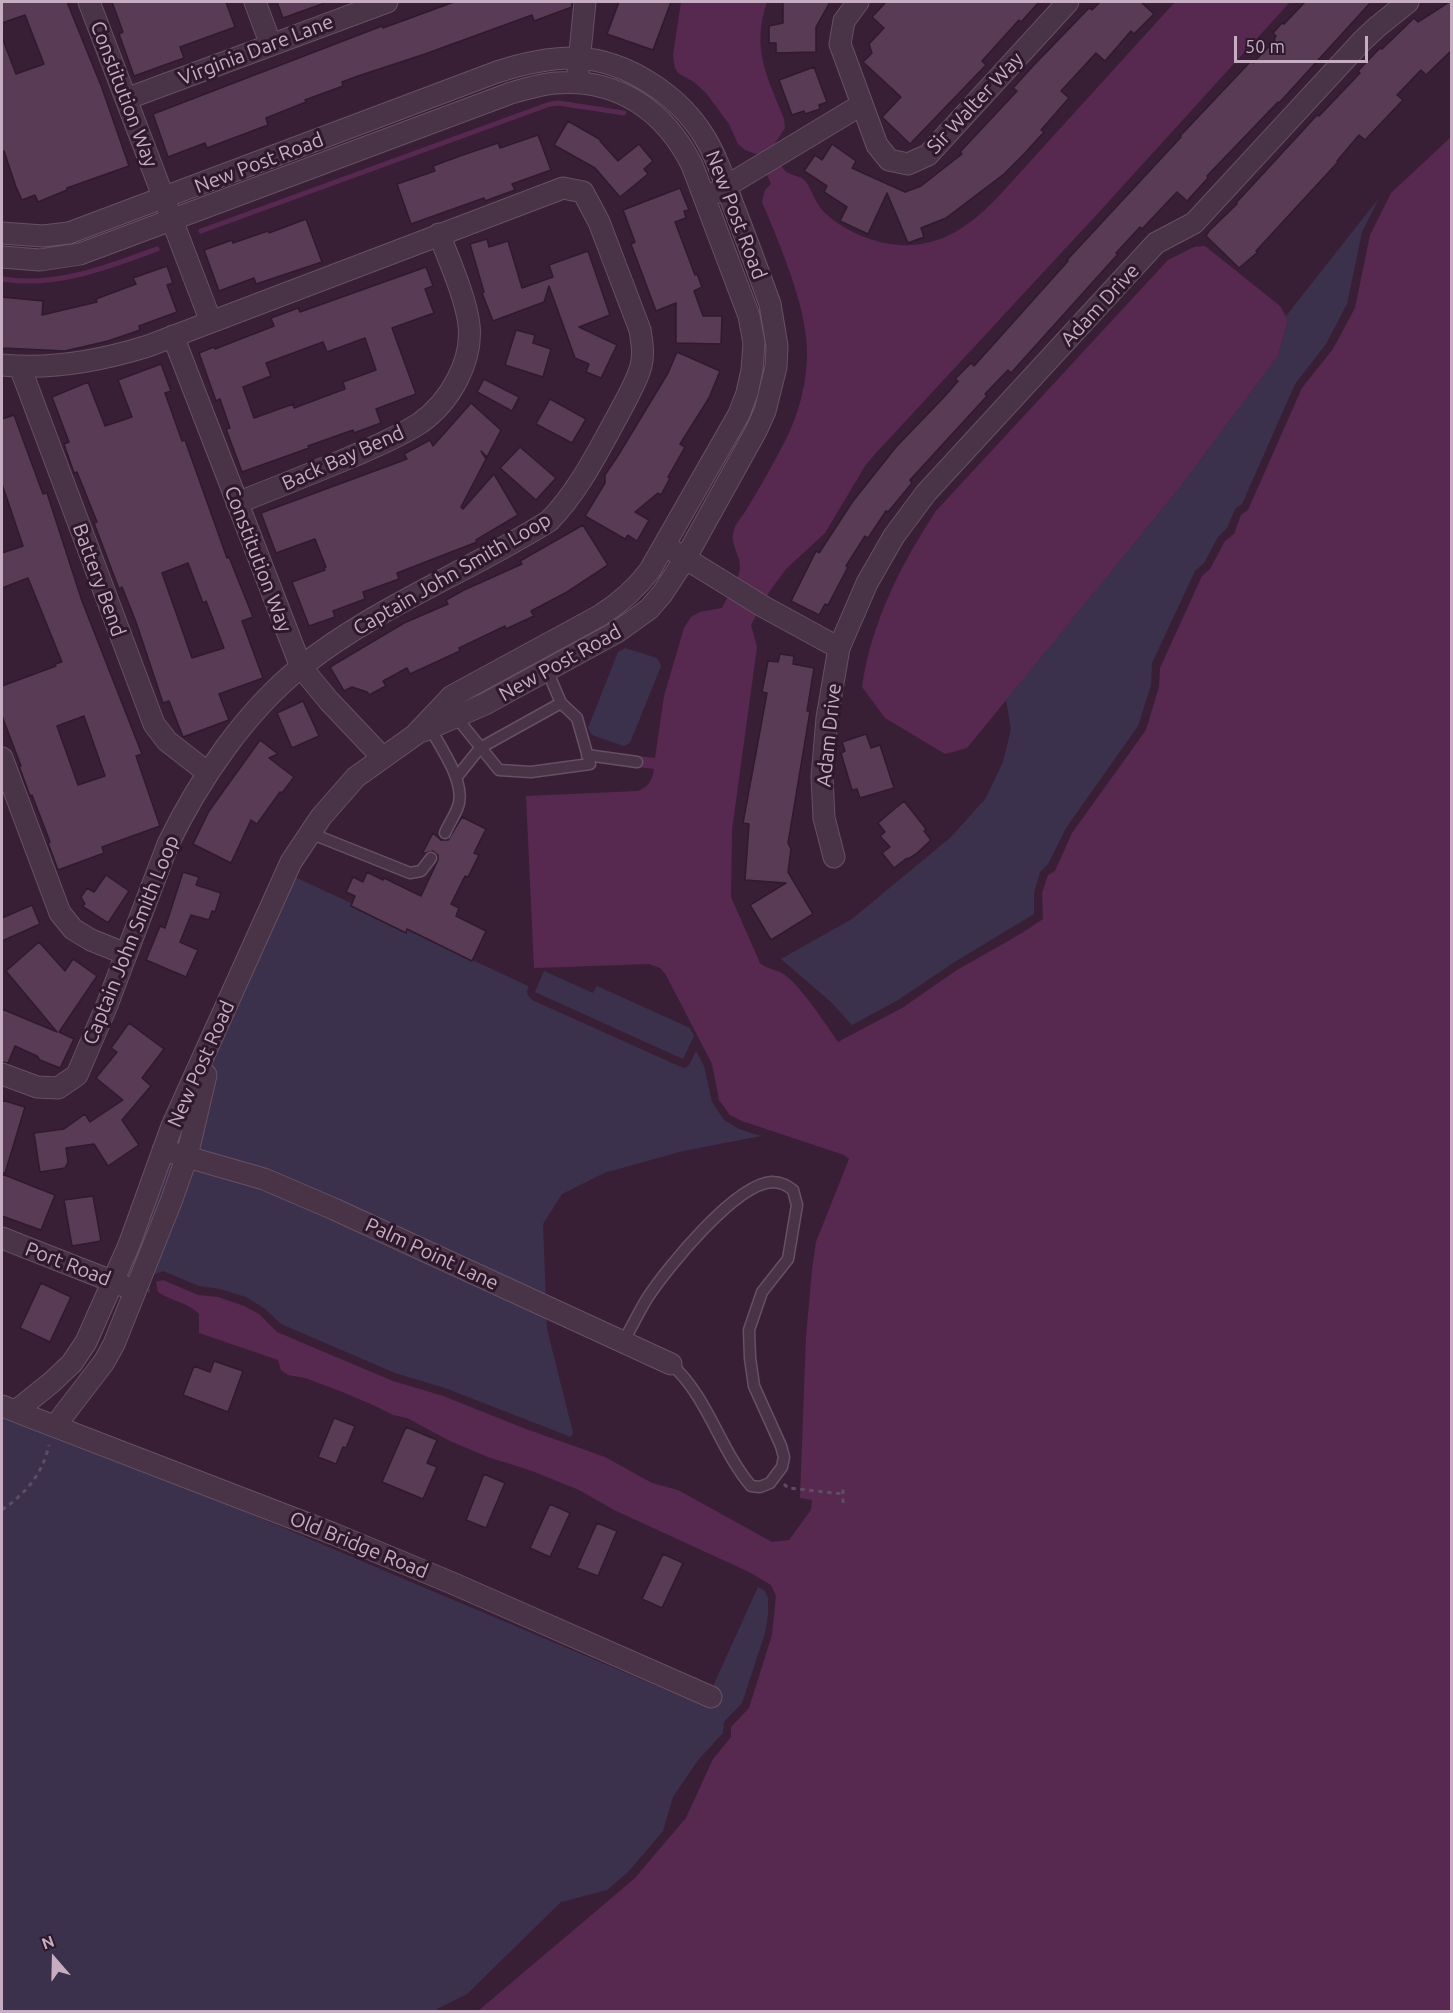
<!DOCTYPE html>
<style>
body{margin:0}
#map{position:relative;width:1453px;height:2013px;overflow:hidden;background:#391f36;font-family:Ubuntu,sans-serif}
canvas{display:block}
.frame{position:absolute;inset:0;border:3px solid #c6adc2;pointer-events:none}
.north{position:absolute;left:24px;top:1929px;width:60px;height:60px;-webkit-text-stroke:4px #2e182b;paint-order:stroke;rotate:340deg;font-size:16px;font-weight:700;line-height:24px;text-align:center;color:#c6adc2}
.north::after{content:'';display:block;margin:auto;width:21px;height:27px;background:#c6adc2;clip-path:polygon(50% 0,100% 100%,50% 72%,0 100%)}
.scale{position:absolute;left:1234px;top:36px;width:134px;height:27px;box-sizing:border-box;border:3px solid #c6adc2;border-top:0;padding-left:8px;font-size:18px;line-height:21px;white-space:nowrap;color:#c6adc2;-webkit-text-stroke:4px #2e182b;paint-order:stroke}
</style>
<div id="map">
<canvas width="1453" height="2013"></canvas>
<div class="frame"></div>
<div class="north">N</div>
<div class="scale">50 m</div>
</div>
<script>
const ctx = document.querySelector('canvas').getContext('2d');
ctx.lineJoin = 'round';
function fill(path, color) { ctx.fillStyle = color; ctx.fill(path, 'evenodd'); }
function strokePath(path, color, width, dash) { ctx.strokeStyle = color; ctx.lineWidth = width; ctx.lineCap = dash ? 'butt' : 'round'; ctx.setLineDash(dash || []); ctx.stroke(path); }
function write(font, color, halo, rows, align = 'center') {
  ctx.font = font + ' Ubuntu,sans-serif'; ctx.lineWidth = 6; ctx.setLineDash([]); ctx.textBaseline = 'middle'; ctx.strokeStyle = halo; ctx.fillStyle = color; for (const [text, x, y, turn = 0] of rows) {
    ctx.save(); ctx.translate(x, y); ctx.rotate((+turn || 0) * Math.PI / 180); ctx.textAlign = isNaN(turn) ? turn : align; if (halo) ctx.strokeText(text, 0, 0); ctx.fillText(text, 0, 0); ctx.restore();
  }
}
const green = new Path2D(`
 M1379,198L1362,232L1347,304L1326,344L1295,384L1242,504L1235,509L1227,528L1218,537L1204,563L1195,571L1152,663L1151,685L1138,726L1066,828L1048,864L1040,872L1034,893V914L953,963L898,1000L852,1025L831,1002L781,959L852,919L951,837L986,798L1003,762L1011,729L1006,700L1177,491L1278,356L1288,320L1286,316Z
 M625,648L657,658L661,666L630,743L624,746L592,735L588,728L618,652Z
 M280,870L528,986L527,994L532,1000L681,1067L685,1068L689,1065L696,1051L704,1066L712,1102L724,1120L739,1129L761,1136L683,1151L604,1173L562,1194L543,1224L547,1329L573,1433L571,1437L445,1388L395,1373L281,1324L264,1308L246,1297L220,1289L199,1286L163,1271L150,1276L149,1280L150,1293L117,1279Z
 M544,971L593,993L597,986L690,1028L694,1036L683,1059L535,992Z
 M2,1398L215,1499L704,1706L758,1587L765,1591L768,1598V1615L765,1633L742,1703L724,1722L723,1733L698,1760L673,1797L663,1831L628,1872L607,1890L561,1902L467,1994L433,2011H2Z`);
const water = new Path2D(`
 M681,2H767C751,49 767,76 784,119L785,128L773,146C777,153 780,166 785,171C790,176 800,175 805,181C813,191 814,202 824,212C836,224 851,232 867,238C920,257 960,237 997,198L1175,2H1290L1100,211L875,454L865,466L825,533L786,569L769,592L751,625L757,647L732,830L731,897L760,963C768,970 777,969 785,975C802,988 825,1023 838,1042L902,1008L957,970L1022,933L1043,919L1042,893L1048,875L1055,871L1072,833L1146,730L1159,687L1160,668L1202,576L1210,569L1225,541L1234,534L1241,515L1248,510L1302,388L1333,349L1355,308L1370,235L1391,193L1451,137V2011H478L634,1879L686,1818L713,1759L731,1737V1727L749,1708L772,1635L776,1596L771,1585L749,1572L614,1510L579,1490L532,1471L488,1457L450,1441L407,1418L393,1415L373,1405L340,1391L305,1378L288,1375L281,1370L278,1360L199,1333V1314C189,1303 171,1301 158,1292L156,1282L163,1280L198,1295L218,1297L244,1306L259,1314L277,1332L324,1352L393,1381L443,1396L526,1429L605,1457L652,1483L678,1490L772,1542L789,1540L811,1510L812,1500L800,1498L806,1337L812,1270L816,1242L849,1159L844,1155L742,1121L730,1115L719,1100L712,1064L666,975L660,968L649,964L534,968L526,796L638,791C648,787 653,780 654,769L637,767L638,756L655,758L664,696L684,628L691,617L700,612L722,608C728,596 740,579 740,566C740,554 729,543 734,530C736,522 744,515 748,507C762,484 776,459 788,435C802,406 810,368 806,337C802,296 778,240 762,202L765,190L771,184L759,155L745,150L738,144L729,124L706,93L694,82L678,73L675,68L673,55Z
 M1205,246L1280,306L1288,320L1278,356L1177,491L967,748L945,754L885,718L862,687C871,623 901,564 936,511L1168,260L1194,247Z`);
const stream = new Path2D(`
 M201,231L550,104L558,103L624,113
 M2,279C55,288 108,267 157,249`);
const building = new Path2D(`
 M2,2H67L102,88L129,166L67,188V190L38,202L35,195L22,200L16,187L4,151L2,153V40H3L16,74L44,64L25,15L2,23Z
 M112,2H226L235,27L180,47L184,58L134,76L119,34L123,32Z
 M277,2H324L325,3L283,18Z
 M454,2H572V7L534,21L532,15L425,54L358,76L342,82L343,86L305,100L306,102L266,118L268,125L207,148L205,143L168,157L153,114L382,26L383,28Z
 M619,2H671L653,50L607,34Z
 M783,2H830L816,27V52L776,53V43H769V26L783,23Z
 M886,2H1039L1021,22L1019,20L982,61L986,65L910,144L882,117L901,97L863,62L872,53L869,44L884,28L872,17Z
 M1100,2H1141L1154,14L1134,34L1131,31L1105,61L1096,53L1061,91L1069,98L1041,130L1044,132L1025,153L1004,174L946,218L921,228L924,237L908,243L887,193L868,234L840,221L847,207L824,192L827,186L804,171L815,155L822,160L832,144L856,161L852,168L905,192L921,186L962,154L960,152L1017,91L1013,88L1033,66L1089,8L1092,10Z
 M1305,2H1371L1279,103L1278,102L1207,176L1208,178L1187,201L1177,192L1142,229L1140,227L1116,253L1118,254L1011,373L1008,370L985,394L987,396L910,480L912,483L888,512L886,511L868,538L865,536L846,566L848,567L828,605L825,604L819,615L791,601L816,551L819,553L853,501L896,447L945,396L958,381L955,379L971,363L974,366L1068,261L1067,260L1181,137L1180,136L1251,61L1253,63L1275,40L1274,39L1276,36L1273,33L1282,23L1284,24Z
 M1449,2H1452V50L1426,75L1421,70L1397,95L1403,100L1365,140L1359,135L1337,161L1338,162L1256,251L1258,252L1239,268L1206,236L1209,231L1237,204L1236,203L1317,115L1319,116L1360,73L1358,71L1380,48L1382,49L1414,18L1418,22Z
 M814,67L827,102L819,105L820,109L805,114L804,111L792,115L779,80Z
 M568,121L601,140L600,141L618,161L639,144L653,161L644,169L648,174L620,197L595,168L554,145Z
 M538,135L551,170L512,184L515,190L485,201L484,198L411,224L397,184L435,171L433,166L460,156L498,143L500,148Z
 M680,188L689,210L684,211L686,218L675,222L695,275L697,274L702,287L694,291L703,316H722L721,344L676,343V303L656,311L631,244L635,242L623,210Z
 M306,219L322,262L256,284L254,278L219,291L204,250L232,240L233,243L259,234L268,231L269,233Z
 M487,239L489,247L508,241L522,288L553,277L549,265L588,251L610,315L579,327L617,345L601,378L586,372L589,364L575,358L549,286L544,302L493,321L482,293L484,292L470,244Z
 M167,266L173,283L167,285L177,312L139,326L140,330L108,341L65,351L2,348V297L43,301L42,315L97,302L96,299L136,284L133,278Z
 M426,267L433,286L425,289L434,313L392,328L416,394L376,409L381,423L354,433L353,430L308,446L309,448L242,472L226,429L230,428L220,399L216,401L199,353L214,347L215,349L274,326L271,318L298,308L300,312ZM365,338L376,370L343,382L345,389L294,408L293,404L254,418L243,387L271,376L266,363L323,342L327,352Z
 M516,330L535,335L533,343L551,349L543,377L505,365Z
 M677,352L720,371L709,398L680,444L685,447L668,477L670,478L661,495L658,493L635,512L649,520L637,541L628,535L625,539L585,516L605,483V475L619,454L668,373Z
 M161,364L171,391L165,393L182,441L185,440L227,558L229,557L253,617L242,621L263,678L219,694L229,720L183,737L169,701L163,703L136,622L122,587L119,589L94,523L97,522L77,472L74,473L64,444L69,442L52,397L88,382L105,426L132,417L118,380ZM188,563L203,603L206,601L224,648L192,658L162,573Z
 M484,379L519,397L512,411L477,392Z
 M550,399L586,419L572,443L536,424Z
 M471,403L501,430L487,457L481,451L486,459L461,507L463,509L494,474L518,515L476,540L477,542L397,573L399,579L363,592L365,599L333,611L335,617L309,626L292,582L325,570L324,568L326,567L315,539L276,553L261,513L407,459L404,454L430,440L433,446Z
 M14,415L43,494L47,493L82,601L142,754L136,756L160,826L102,847L104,853L58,870L48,843L50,842L32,795L30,796L19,766H21L2,716V686L56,666L55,664L62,662L28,578L2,588V553L23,546L2,484V419ZM84,716L105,776L78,785L57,726Z
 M520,447L556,478L536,500L500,468Z
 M583,525L608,565L567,592L531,611L534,616L506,629L505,626L459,648L460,651L410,674L407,668L383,681L386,686L369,695L367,692L352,687L344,691L330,667L404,623L448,604L446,600L464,590L522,564L520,561Z
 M780,654L794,656L793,664L814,668L807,711H810L788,843L791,849L788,872L813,914L771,940L750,905L786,883L745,880L749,824L743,823L767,693L762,692L768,661L778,662Z
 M303,701L319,736L292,748L277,713Z
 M866,734L871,748L880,745L894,788L860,798L857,789L852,790L841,753L845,751L842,742Z
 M260,740L278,754L269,758L294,777L282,793L280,792L257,824L251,820L231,863L193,844L209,811Z
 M904,801L926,829L924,831L931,840L916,854L908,859L907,858L894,868L882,853L890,847L880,836L885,832L878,823Z
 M462,817L486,829L474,853L479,855L468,877L465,876L451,904L459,908L456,916L486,931L472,961L407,929L406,933L351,906L355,896L346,892L353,877L363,882L367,872L383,880L384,878L421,896L438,860V855L433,851L422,854L433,833L441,840H448Z
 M183,872L199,877L196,885L221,893L215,912L212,911L209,920L191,915L180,942L198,950L186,977L146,960L160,926L165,928Z
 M106,875L129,891L108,923L82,906L85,904L81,897L87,888L94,892Z
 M32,905L40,924L2,941V918Z
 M39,942L65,971L73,959L97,976L59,1032L74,1039L60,1068L40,1060L37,1056L15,1046L8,1063L2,1062V1009L57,1032L6,971Z
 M129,1023L164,1049L142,1078L151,1086L122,1120L139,1145L108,1166L94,1144L66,1148L68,1162L65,1168L40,1172L34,1133L64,1129L85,1114L90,1122L123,1100L96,1078L117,1052L111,1048Z
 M2,1100L25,1107L5,1173H2Z
 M2,1174L55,1195L41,1230L2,1216Z
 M93,1196L101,1241L72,1246L64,1200Z
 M41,1283L71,1297L50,1342L20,1328Z
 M214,1361L243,1371L228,1412L183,1395L194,1366L210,1372Z
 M334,1418L355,1426L346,1448L343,1447L336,1464L318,1457Z
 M406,1427L437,1440L427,1463L437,1467L423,1499L382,1482Z
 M484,1474L505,1483L486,1528L466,1520Z
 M550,1504L570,1513L550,1557L530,1548Z
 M597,1523L617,1531L598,1576L577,1568Z
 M663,1554L683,1563L662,1608L642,1599Z`);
const path = new Path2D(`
 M784,1484L788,1488L843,1494
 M843,1503V1486
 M2,1510C26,1493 42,1475 49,1445`);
const service = new Path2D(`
 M456,717L499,770L531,772L590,764L577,718L561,703L547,670
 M430,728C441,748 464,780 459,803C457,813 449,823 445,833
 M587,755L637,762
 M456,778L480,748L561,703
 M310,833L410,873L421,871L431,858
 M623,1342C632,1327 639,1311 648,1297C668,1267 735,1184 772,1182C781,1182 786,1185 793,1190L797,1205L788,1259L762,1292L749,1330L750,1358L754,1386L781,1446L784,1457L782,1467L770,1483L760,1487L751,1486C719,1448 708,1397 671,1364`);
const minor = new Path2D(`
 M89,2L211,322
 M255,2L271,45
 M858,2L844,21L840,44L877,145L889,160L908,164L928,155L1068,2
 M578,72L585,2
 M126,99L387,2
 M715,193L861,105
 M2,233L43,236L69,233L497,72C524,63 550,57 578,58C628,61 680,96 705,138C718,159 725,183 733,205C746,238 758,271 770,304L777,346L776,367L765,411L756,431L685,559L662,594L649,609L617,632L485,704L423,731
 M2,257L40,260L80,254L511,93C525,89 541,84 556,83C618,78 665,111 692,165L749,316L754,343L752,370L747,393L739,414L650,570C636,589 621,602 601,615L452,696L415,735L356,777L321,817L291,862L172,1126L129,1245L86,1342L72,1363L52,1382L16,1411
 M173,336L301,667L329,701L383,758
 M2,365C52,370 100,361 148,346L563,188L583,192L599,222L640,330C642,342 644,354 641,366C636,384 625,401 617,417C597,453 578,492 549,521C468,572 376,607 301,667C245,712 199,780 168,844L107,1005L77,1075L58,1088L37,1087L2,1074
 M20,367L154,724L167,741L208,773
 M237,503C275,488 313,473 351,457C374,447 399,437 420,423C450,402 473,361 469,325C466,298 449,260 439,234
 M675,552L764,607L839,648
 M2,758L60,913L73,929L91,940L126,954
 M834,857L824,818L822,777L827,718L839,648L867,583L894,536L926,493L1156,243L1194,223L1362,41L1377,27L1408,2
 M163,1150L264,1179L334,1209L671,1364
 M2,1238L124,1286
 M2,1406L334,1534L452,1583L711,1697
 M55,1426L104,1362L114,1344L172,1199L187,1156L206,1075`);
const streetNames = [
 ["Virginia Dare Lane",256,50,-21],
 ["Constitution Way",124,94,69],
 ["Sir Walter Way",975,103,-47],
 ["New Post Road",259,163,-21],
 ["New Post Road",736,215,69],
 ["Adam Drive",1100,305,-47],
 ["Back Bay Bend",343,458,-24],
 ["Constitution Way",258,559,69],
 ["Captain John Smith Loop",452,574,-30],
 ["Battery Bend",99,580,70],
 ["New Post Road",560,663,-29],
 ["Adam Drive",829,735,-84],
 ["Captain John Smith Loop",131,940,-68],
 ["New Post Road",201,1064,-66],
 ["Palm Point Lane",432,1254,25],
 ["Port Road",68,1264,21],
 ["Old Bridge Road",359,1545,22]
];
fill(green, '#3b314d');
fill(water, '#572951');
strokePath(stream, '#572951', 5);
fill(building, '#593b55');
strokePath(building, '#301a2d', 1.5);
strokePath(service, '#675064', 13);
strokePath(minor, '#675064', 23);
strokePath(path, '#5d4c64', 3, [4.5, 4.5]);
strokePath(service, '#493347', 10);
strokePath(minor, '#493347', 21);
write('20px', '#c6adc2', '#2e182b', streetNames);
</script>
